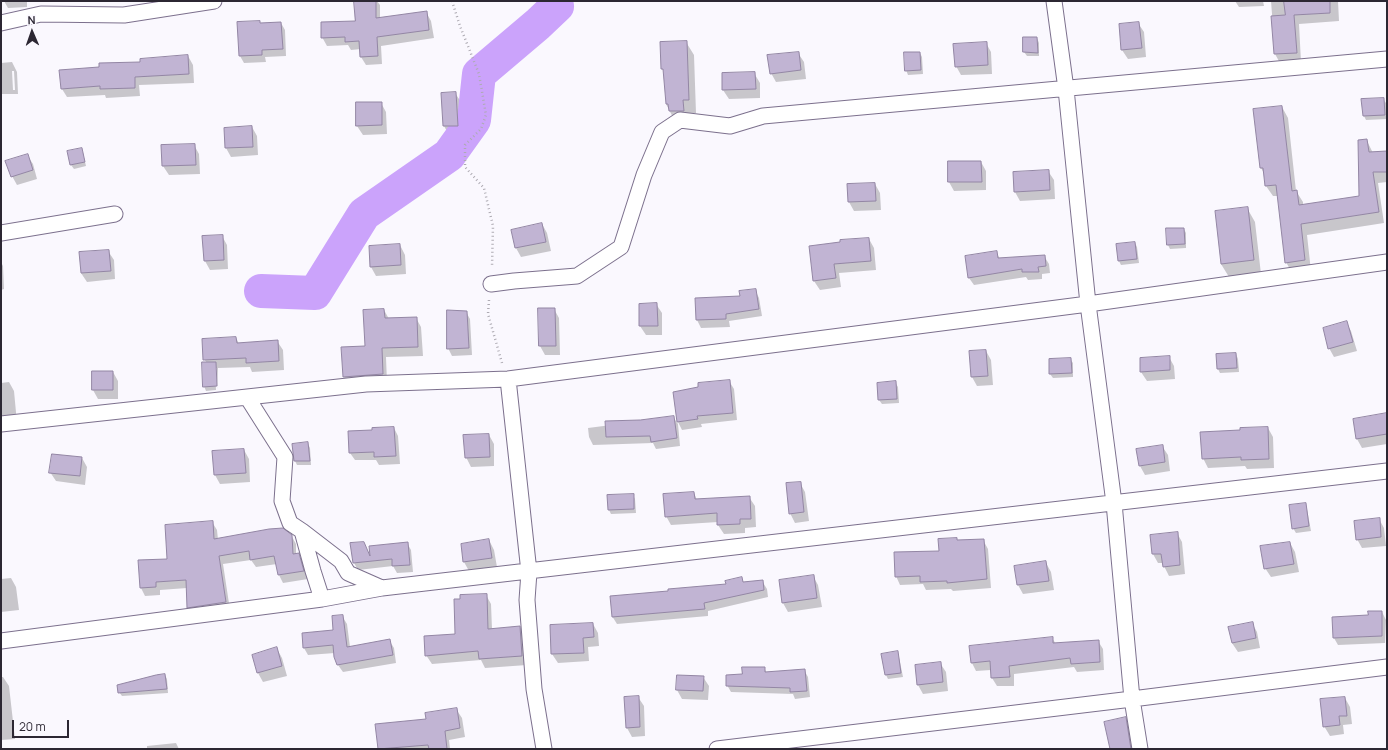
<!DOCTYPE html>
<style>
body{margin:0}
#map{position:relative;width:1388px;height:750px;overflow:hidden;background:#faf8fe;font-family:Manrope,sans-serif}
canvas{display:block}
.frame{position:absolute;inset:0;border:2px solid #2c2733;pointer-events:none}
.north{position:absolute;left:12px;top:12px;width:40px;height:40px;-webkit-text-stroke:3px #faf8fe;paint-order:stroke;rotate:358deg;font-size:11px;font-weight:700;line-height:16px;text-align:center;color:#2c2733}
.north::after{content:'';display:block;margin:auto;width:14px;height:18px;background:#2c2733;clip-path:polygon(50% 0,100% 100%,50% 72%,0 100%)}
.scale{position:absolute;left:12px;top:720px;width:57px;height:18px;box-sizing:border-box;border:2px solid #2c2733;border-top:0;padding-left:5px;font-size:12px;line-height:14px;white-space:nowrap;color:#2c2733;-webkit-text-stroke:3px #faf8fe;paint-order:stroke}
</style>
<div id="map">
<canvas width="1388" height="750"></canvas>
<div class="frame"></div>
<div class="north">N</div>
<div class="scale">20 m</div>
</div>
<script>
const ctx = document.querySelector('canvas').getContext('2d');
ctx.lineJoin = 'round';
function fill(path, color) { ctx.fillStyle = color; ctx.fill(path, 'evenodd'); }
function strokePath(path, color, width, dash) { ctx.strokeStyle = color; ctx.lineWidth = width; ctx.lineCap = dash ? 'butt' : 'round'; ctx.setLineDash(dash || []); ctx.stroke(path); }
const shadow = new Path2D(`
 M4,1H27V7L8,8Z
 M355,1H377L380,5V19L426,12L431,21L434,38L381,46L382,64L366,65L361,57V49L351,50L348,45L327,46L322,37L356,22Z
 M1235,1H1263L1264,6L1239,7Z
 M1271,1H1338L1339,21L1299,24L1301,62L1280,63L1275,54Z
 M238,23H281L285,30L286,56L265,57L266,62L244,63L240,56Z
 M1138,23L1144,32L1146,57L1128,59L1122,50Z
 M1024,38H1037L1039,43V56H1027L1024,52Z
 M686,42L694,55L696,113L690,114L691,124L677,125L666,104L665,72L662,69Z
 M986,43L991,52L992,74L961,75L956,66Z
 M798,53L804,62L806,79L776,82L771,73Z
 M920,53L922,57L923,74L908,75L906,70Z
 M188,56L193,65L194,83L139,85L140,96L106,98L105,95L67,97L62,89L141,63Z
 M12,62L17,72L18,94H1V63ZM12,71H14L15,90H13Z
 M754,73L760,83V98L729,99L723,90Z
 M455,93L461,102L462,135H449L444,126L442,94Z
 M1383,99L1386,103L1387,119L1366,120L1364,116Z
 M381,103L386,112L387,134L363,135L357,126Z
 M1282,107L1288,118L1296,191L1303,202V206L1360,197L1367,141L1373,153L1387,152V182L1378,183L1384,223L1307,235L1311,271L1292,273L1286,262L1278,196H1273L1266,186L1265,175L1261,168L1255,110Z
 M252,127L257,136L258,155L231,157L226,148Z
 M194,145L199,154L200,174L169,175L163,166L162,146Z
 M81,149L83,153L86,166L74,169L71,165Z
 M27,155L33,164L37,179L17,185L12,176Z
 M981,162L986,171V190L954,191L949,182Z
 M1048,171L1054,180L1055,199L1020,201L1015,192Z
 M875,184L880,193L881,210L854,211L849,202L848,185Z
 M1247,208L1255,222L1261,274L1229,277L1221,264Z
 M542,224L547,233L551,251L521,257L516,248L512,230Z
 M1184,229L1186,233V248L1170,249L1168,245Z
 M222,236L227,245L228,269L210,270L205,261Z
 M869,239L874,248L876,270L839,273L841,287L820,290L814,281L810,247Z
 M1135,243L1137,247L1139,263L1121,265L1119,261Z
 M400,245L405,255L406,274L376,276L371,267Z
 M108,251L114,260L115,279L87,282L81,273Z
 M996,252L1000,259L1044,256L1049,264L1050,273L1042,274V279L1028,280L1026,277L974,285L969,278Z
 M1,262L3,266L4,289L1,290Z
 M755,290L759,298L762,316L729,321L730,327L701,328L697,320L696,299L741,297Z
 M656,304L662,313V335H646L640,326V305Z
 M554,309L559,318L560,355H545L540,346Z
 M384,310L389,319L416,318L421,327L423,356L386,357L387,383L349,386L344,377L366,347Z
 M466,312L470,319L472,355L452,356L448,348Z
 M1346,322L1351,331L1357,351L1334,357L1329,348Z
 M236,338L239,344L277,341L283,350L284,370L252,372L250,367L218,368V390L217,368H215L216,390L206,391L204,386L207,363L204,359Z
 M986,351L991,360L993,385L977,386L972,377Z
 M1236,354L1238,359L1239,372L1220,373L1218,369Z
 M1169,357L1174,366L1175,379L1147,381L1141,372Z
 M1070,359L1073,363V377L1053,378L1050,374Z
 M113,372L118,381V399H98L93,390Z
 M729,381L734,389L737,420L701,424L702,427L682,430L678,422L674,392Z
 M9,382L14,391L17,423L1,425V383Z
 M895,382L898,387L899,403L882,404L879,400Z
 M1387,414V444L1362,448L1357,439L1354,420Z
 M673,417L678,424L680,446L656,449L653,443L593,445L589,437L588,428Z
 M394,428L398,436L400,464L379,465L376,460H355L350,453L374,431Z
 M1268,428L1273,437L1274,468L1247,469L1245,466L1208,468L1203,458L1241,431Z
 M489,435L494,444V466L471,467L466,457L464,436Z
 M308,444L310,448L311,465H297L295,461L293,445Z
 M1162,446L1168,455L1170,471L1145,475L1140,466Z
 M244,450L249,459L250,482L220,484L215,475Z
 M82,458L87,467L85,485L56,481L50,472Z
 M800,483L805,492L809,521L795,523L790,513Z
 M694,493L697,500L749,497L755,506L756,527L745,528V533L724,534L718,525V522L671,525L666,516Z
 M633,495L635,499L636,513L611,514L609,510Z
 M1305,504L1307,509L1311,531L1296,533L1293,528Z
 M1379,519L1384,528L1386,546L1362,548L1357,539Z
 M212,522L217,530L218,540L291,535L296,544V554H298L303,562L308,579L283,583L279,575L277,564L256,567L251,560L223,564L230,610L192,615L188,607L187,588L160,590V595L145,596L141,588L168,560Z
 M1177,533L1182,542L1185,574L1169,576L1164,566L1163,563H1158L1153,554Z
 M957,539L958,541L983,540L988,549L991,588L953,591L951,589L926,590L923,584L900,585L896,576L940,552Z
 M489,540L494,550L497,567L469,571L464,562L462,544Z
 M407,543L411,550L413,572L397,573L393,566L358,570L354,563L371,558Z
 M1290,543L1295,552L1299,572L1271,577L1265,568Z
 M1046,563L1051,572L1054,590L1023,594L1018,585Z
 M813,576L818,585L822,607L788,612L783,603L780,580Z
 M11,578L16,587L19,610L1,612V579Z
 M741,578L744,583L762,581L767,589L768,597L708,611V616L617,624L612,616L669,592L727,585Z
 M486,595L491,604L492,629L520,627L525,637L527,665L485,668L481,660L432,664L426,655L456,635L461,600Z
 M1382,612L1386,620L1385,643L1338,645L1334,638L1369,616Z
 M342,616L347,624L350,647L389,640L394,648L396,663L343,672L338,665L335,653L308,655L304,648L334,631Z
 M1252,623L1257,632L1260,648L1238,652L1232,643Z
 M593,624L598,633L599,646L588,647L589,661L558,663L552,654L551,626Z
 M1052,638L1056,644L1098,641L1103,649L1104,670L1077,672L1074,667L1014,674V686H997L992,678L991,670L976,671L972,663Z
 M277,649L282,658L287,676L263,682L258,673L253,655Z
 M897,652L899,657L903,677L888,679L886,675L882,655Z
 M940,663L946,672L948,691L923,694L918,685Z
 M764,668L767,673L804,670L808,677L810,697L795,699L793,694L731,692L727,685L743,675Z
 M165,675L167,679L168,693L122,696L119,692Z
 M1,677H3L9,686L15,739L1,740Z
 M703,677L709,686L708,700L682,699L677,690Z
 M638,697L644,706L645,736L632,737L627,728Z
 M1345,698L1350,707L1352,724L1343,725L1344,734L1330,736L1324,726Z
 M456,709L462,718L465,737L449,740L450,749H379L376,725L427,720Z
 M1125,719L1131,728L1134,749H1111Z
 M176,743L179,749H147V746Z`);
const river = new Path2D(`
 M261,291L315,293L364,214L449,155L474,120L479,74L538,24L557,6L556,1`);
const building = new Path2D(`
 M354,1H376V18L427,11L429,30L377,37L378,56L360,57L359,41L345,42V37L321,38V22L355,21Z
 M1284,1H1330V13L1294,15L1297,53L1274,54L1271,16L1285,15Z
 M260,21V23L281,22L283,49L262,50V55L239,56L237,22Z
 M1139,22L1142,48L1121,50L1119,24Z
 M1023,37H1037L1038,53L1023,52Z
 M687,41L689,100H683L684,111H669L668,104H666L663,69H661L660,42Z
 M987,42L988,65L955,67L953,44Z
 M799,52L801,70L770,74L767,55Z
 M904,52H920L921,70L905,71Z
 M188,55L189,74L135,77V88L100,89V86L61,89L59,70L99,67V63L140,62V59Z
 M755,72L756,89L722,90V73Z
 M456,92L458,126H443L441,93Z
 M1384,98L1385,115L1363,116L1361,99Z
 M356,102H382V125L356,126Z
 M1282,106L1292,191L1297,190L1299,205L1359,196L1358,140L1367,139L1369,152L1387,151V172H1373L1379,212L1301,224L1305,260L1285,263L1276,185L1265,186L1263,168H1260L1253,109Z
 M252,126L253,147L225,148L224,128Z
 M195,144L196,165L162,166L161,145Z
 M82,148L85,162L70,165L67,151Z
 M28,154L33,170L11,177L5,161Z
 M948,161H981L982,182H948Z
 M1049,170L1050,190L1014,192L1013,172Z
 M875,183L876,201L848,202L847,184Z
 M1248,207L1254,260L1221,264L1215,211Z
 M542,223L546,242L515,248L511,230Z
 M1166,228H1184L1185,244L1167,245Z
 M223,235L224,260L204,261L202,236Z
 M869,238L871,261L834,264L836,278L813,281L809,246L840,242V240Z
 M1135,242L1137,259L1118,261L1116,244Z
 M400,244L401,265L370,267L369,246Z
 M109,250L111,271L81,273L79,252Z
 M997,251L998,258L1045,255L1046,266L1038,267L1039,272H1022V269L968,278L965,256Z
 M756,289L759,309L726,314V319L696,320L695,298L740,296L739,291Z
 M657,303L658,326H639V304Z
 M538,308H555L556,346H539Z
 M384,309L385,318L417,317L418,347L382,348L383,374L343,377L341,347L365,346L363,310Z
 M447,310L467,311L469,348L447,349Z
 M1347,321L1353,342L1328,349L1323,328Z
 M236,337L237,343L278,340L279,361L246,363V358L203,360L202,339Z
 M986,350L988,376L971,377L969,351Z
 M1236,353L1237,368L1217,369L1216,354Z
 M1170,356V370L1140,372V358Z
 M1071,358L1072,373L1049,374V359Z
 M202,362H216L217,386L203,387Z
 M92,371H113V390H92Z
 M730,380L733,413L697,416L698,419L677,422L673,392L698,387V383Z
 M896,381L897,399L878,400L877,383Z
 M1387,413V434L1356,439L1353,419Z
 M674,416L677,438L651,442L650,436L606,437L605,421L640,420Z
 M394,427L396,456L374,457V452L349,453L348,431L372,430V428Z
 M1268,427L1269,459L1241,460V457L1202,459L1200,432L1240,430V428Z
 M489,434L490,457L465,458L463,435Z
 M308,442L310,461H294L292,444Z
 M1163,445L1165,462L1139,466L1136,449Z
 M244,449L246,473L214,475L212,451Z
 M52,454L82,457L80,476L49,473Z
 M801,482L804,512L789,514L786,483Z
 M694,492L695,499L750,496L751,519H740V524L717,525V513L665,517L663,494Z
 M634,494V509L608,510L607,495Z
 M1306,503L1309,526L1292,529L1289,505Z
 M1380,518L1381,537L1356,540L1354,521Z
 M213,521L214,539L269,529L283,528L292,535L293,554L299,553L304,571L278,575L274,556L250,560L249,551L219,556L226,602L187,608L186,580L156,582V587L140,588L138,560L167,559L165,525Z
 M1178,532L1180,565L1163,567L1161,554H1152L1150,535Z
 M957,538V540L984,539L987,579L947,583V581L920,582V576L895,577L894,552L939,551L938,539Z
 M489,539L492,558L463,562L461,544Z
 M364,542L370,556L369,546L408,542L410,565L392,566V559L353,563L350,543Z
 M1290,542L1294,564L1264,569L1260,546Z
 M1046,561L1049,581L1017,585L1014,566Z
 M814,575L817,598L782,603L779,580Z
 M742,577L743,582L763,580L764,590L704,603L705,609L612,617L610,596L668,591V589L726,584L725,581Z
 M487,594L488,629L520,626L522,656L479,659L478,651L425,656L424,636L455,634L454,599H460V595Z
 M1368,611H1382V636L1333,638L1332,617L1368,615Z
 M343,615L347,647L390,639L393,655L337,665L334,657L333,645L303,648L302,633L333,630L332,616Z
 M1253,622L1256,638L1232,643L1228,627Z
 M593,623L594,637L583,638L584,653L551,654L550,625Z
 M1053,637V643L1099,640L1100,662L1071,664L1070,658L1009,666L1010,677L991,678L990,661L971,663L969,646Z
 M277,647L282,666L257,673L252,655Z
 M898,651L901,673L885,675L881,654Z
 M941,662L943,682L917,685L915,665Z
 M742,667H765V672L805,669L807,691L790,692V688L726,686V675L742,674Z
 M165,674L167,689L118,693L117,685L156,675Z
 M677,675L704,676L703,691L676,690Z
 M639,696L640,727L626,728L624,697Z
 M1345,697L1347,716H1339L1340,725L1323,727L1320,699Z
 M457,708L460,728L445,731L447,749H429L428,745L378,749L375,724L426,719L425,713Z
 M1126,717L1131,749H1110L1104,722Z`);
const path = new Path2D(`
 M452,1L460,26L479,74L486,115L481,129L465,145V167L484,188L493,226L492,267
 M489,300L488,314L502,363`);
const minor = new Path2D(`
 M1054,1L1066,89L1088,304L1114,503L1132,699L1140,749
 M1,23L41,14L124,15L214,1
 M1,233L115,214
 M491,284L514,281L577,276L621,247L644,175L662,132L680,120L730,126L763,116L1387,59
 M508,379L529,572L527,600L534,689L544,749
 M247,397L285,457L282,501L290,523L302,531L313,571L322,599
 M1,424L366,384L508,379L1088,304L1387,262
 M302,531L341,561L348,573L382,588
 M1,641L322,599L382,588L1387,471
 M717,749L1132,699L1387,667`);
fill(shadow, '#0003');
strokePath(river, '#cba3fb', 34);
fill(building, '#c1b4d3');
strokePath(building, '#9386a4', 1);
strokePath(minor, '#7c708d', 17);
strokePath(path, '#aeabb3', 2.5, [1, 3]);
strokePath(minor, '#fff', 15);
</script>
